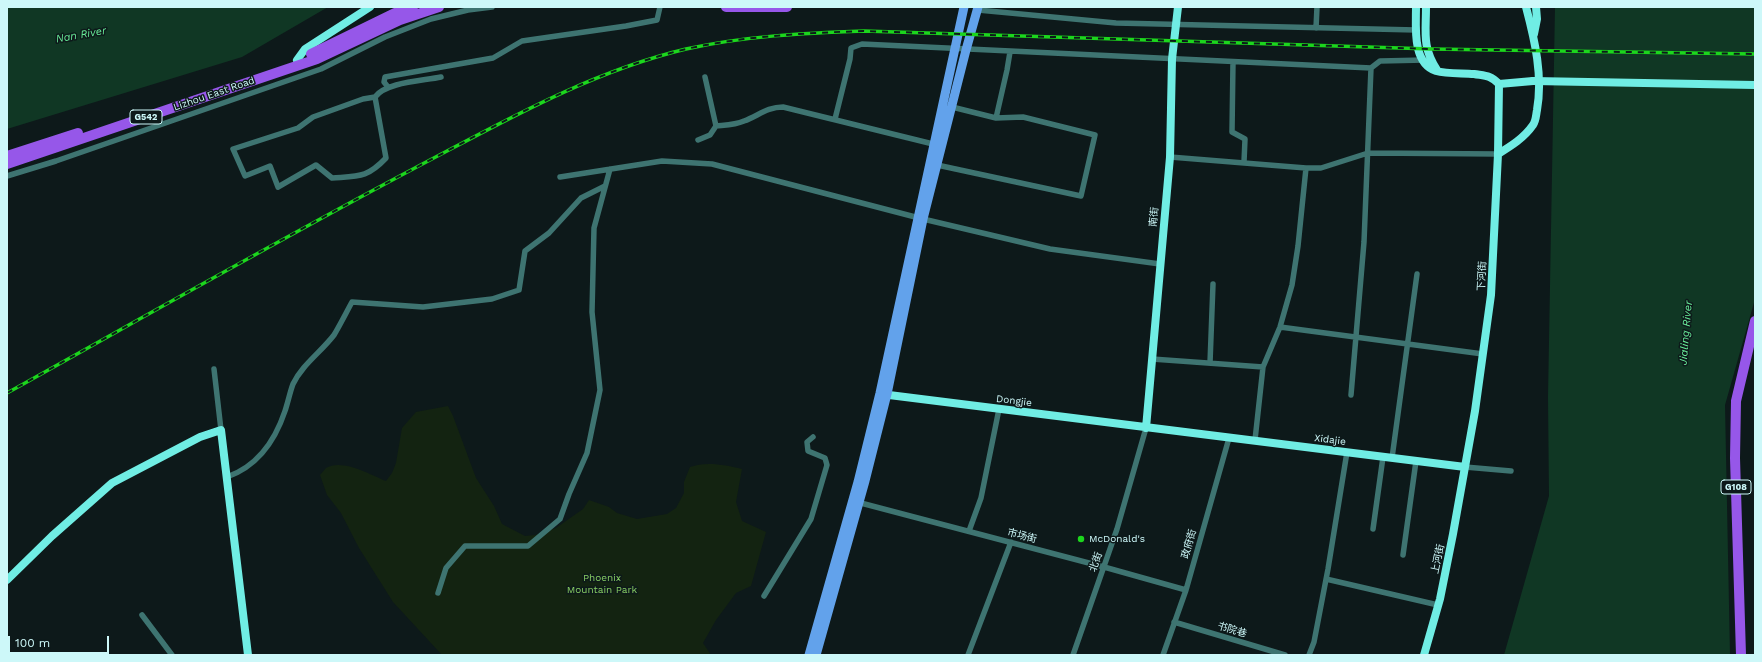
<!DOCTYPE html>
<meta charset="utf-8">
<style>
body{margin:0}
#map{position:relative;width:1762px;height:662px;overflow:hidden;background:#0d191a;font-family:"Work Sans",sans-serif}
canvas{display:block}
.frame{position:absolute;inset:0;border:8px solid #cdf8f9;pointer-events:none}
.scale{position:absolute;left:8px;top:636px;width:101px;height:18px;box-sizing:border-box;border:2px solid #cdf8f9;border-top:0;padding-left:5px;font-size:12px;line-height:14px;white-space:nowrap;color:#cdf8f9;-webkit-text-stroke:3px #0d191a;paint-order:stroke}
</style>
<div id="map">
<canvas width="1762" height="662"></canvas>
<div class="frame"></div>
<div class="scale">100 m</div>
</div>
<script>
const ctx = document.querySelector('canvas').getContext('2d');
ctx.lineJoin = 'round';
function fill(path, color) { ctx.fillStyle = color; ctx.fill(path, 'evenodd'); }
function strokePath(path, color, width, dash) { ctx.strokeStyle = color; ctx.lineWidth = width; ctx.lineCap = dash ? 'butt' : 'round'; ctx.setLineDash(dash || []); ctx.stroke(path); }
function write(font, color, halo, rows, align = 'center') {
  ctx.font = font + ' "Work Sans","Noto Sans SC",sans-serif'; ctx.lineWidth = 3; ctx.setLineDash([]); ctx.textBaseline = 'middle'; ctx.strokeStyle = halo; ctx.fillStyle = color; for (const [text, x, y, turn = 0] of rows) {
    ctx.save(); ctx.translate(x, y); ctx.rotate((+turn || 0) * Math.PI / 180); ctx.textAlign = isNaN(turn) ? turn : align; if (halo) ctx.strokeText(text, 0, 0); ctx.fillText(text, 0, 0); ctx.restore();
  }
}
const green = new Path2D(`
 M448,406L453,416L476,478L494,506L502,524L525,536L535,535L556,528L583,509L589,500L609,507L617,513L637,519L667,514L676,508L684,493V482L690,467C706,461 726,465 742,469L736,502L742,521L766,532L751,586L736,593L716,620L703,643L711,655H442L393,602L359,548L341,513L327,495L320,475C322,473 324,470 326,468C342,458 371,475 386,481L392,473L396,463L402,428L416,412Z`);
const water = new Path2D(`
 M7,7H328L242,57L7,129Z
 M1555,7H1755V299L1725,405L1730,655H1504L1549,496L1548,397Z`);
const street = new Path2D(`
 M978,10L1116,23L1416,30
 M1316,28L1317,7
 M1233,62L1232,132L1245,139L1244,162
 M388,87L384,82L385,77L493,58L522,41L626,26L657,20L660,7
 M375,97L386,158C367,178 359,176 332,178L316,165L278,187L270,166L245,176L233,149L298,128L313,117L363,99L375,97C386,82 422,81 441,77
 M996,118L1007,70L1010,52
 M835,119L850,59L851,48L862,44L1371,68L1380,61L1425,60
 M716,126C726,125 735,125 744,121C758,116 767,107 783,107L933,144
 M698,140L710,135L716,126L705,77
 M1170,157L1306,168H1321L1368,153L1498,154
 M937,165L1081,196L1095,135L1023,117L996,118L952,107
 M7,176L56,161L321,69L385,37L431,19L468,10L492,7
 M560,177L662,161L712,164L923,219L1050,249L1160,264
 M1280,327L1483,354
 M1152,359L1263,367
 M1210,363L1213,284
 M214,369L221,430
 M1351,395L1364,242L1371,68
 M1255,440L1263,367L1280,327L1292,285L1298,246L1306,168
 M1392,458L1417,274
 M1465,467L1511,471
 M227,477C258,466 275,441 285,411C288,402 290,392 293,384C302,365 321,352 334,335C340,325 346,313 352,302L423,307L492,299L519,290L525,251L549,233L581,198L605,186
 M857,502L1104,567L1186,590
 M1373,529L1383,457
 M969,531L981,498L999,409
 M1403,555L1416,461
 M1326,579L1438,605
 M438,593L446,568L465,546H528L560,519L569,494L587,453L600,390L592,312L594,228L610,169
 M764,596L811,519L827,465L825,458L808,451L807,442L813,437
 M142,615L172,655
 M1174,622L1285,655
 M968,655L1011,542
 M1073,655L1117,529L1146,428
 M1163,655L1186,590L1229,438
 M1309,655L1314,642L1328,569L1347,452`);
const secondary = new Path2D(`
 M1416,7C1416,27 1412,63 1436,71C1447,74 1462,73 1474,74C1486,76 1490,75 1499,84L1533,81
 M1426,7C1426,33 1422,47 1437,70
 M1534,34L1537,19L1536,7
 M297,60L305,49L370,7
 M1498,154C1511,146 1524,138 1533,125C1536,121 1536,115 1537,110C1543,76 1535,41 1526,7
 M881,394L1465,467
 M1146,428L1170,157L1172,59L1178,7
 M7,580L52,536L112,483L200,437L221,430L248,655
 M1424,655L1440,599L1453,534L1475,411L1491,295L1498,154L1499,84`);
const primary = new Path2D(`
 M809,655L858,482L880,393L964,7
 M816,655L865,481L887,394L923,219L966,50L978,7`);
const highway = new Path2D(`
 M726,7H787
 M311,54L395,13L413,7
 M7,156L78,133
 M7,164L317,59L400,20L439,7
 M1741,655L1735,458L1736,401L1755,321`);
const rail = new Path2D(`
 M7,393C142,318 277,241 413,169C501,123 589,72 686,49C745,36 804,33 864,31L1431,49L1755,54`);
const secondaryBridge = new Path2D(`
 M1533,81L1755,85`);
const markers = [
 [1081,539,4,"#1cd61d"]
];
const shields = [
 [146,117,32],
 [1736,487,30]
];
const shieldNames = [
 ["G542",146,117],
 ["G108",1736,487]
];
const streetNames = [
 ["Lizhou East Road",214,94,-19],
 ["南街",1154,217,-85],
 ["下河街",1482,276,-87],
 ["Dongjie",1014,401,7],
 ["Xidajie",1330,440,7],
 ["市场街",1022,536,15],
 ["政府街",1189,544,-74],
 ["上河街",1438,559,-78],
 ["北街",1096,562,-70],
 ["书院巷",1232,630,17]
];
const poiNames = [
 ["McDonald's",1089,539]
];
const parkNames = [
 ["Phoenix",602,578],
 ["Mountain Park",602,590]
];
const waterNames = [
 ["Nan River",81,35,-10],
 ["Jialing River",1686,333,-85]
];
fill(green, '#132311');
fill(water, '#103724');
strokePath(street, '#3e7471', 5.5);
strokePath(secondary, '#70ede4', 8);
strokePath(primary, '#62a2eb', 9);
strokePath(highway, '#9657e9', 10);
strokePath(rail, '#1cd61d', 3.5);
strokePath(rail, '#0d191a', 2, [6]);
strokePath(secondaryBridge, '#70ede4', 8);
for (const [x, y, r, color] of markers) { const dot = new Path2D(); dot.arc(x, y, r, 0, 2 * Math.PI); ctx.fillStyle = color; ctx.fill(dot); strokePath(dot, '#0d191a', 1.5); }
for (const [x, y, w] of shields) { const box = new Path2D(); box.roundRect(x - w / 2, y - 7, w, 14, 3); ctx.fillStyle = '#0d191a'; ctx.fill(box); strokePath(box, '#cdf8f9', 1); }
write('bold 9px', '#cdf8f9', null, shieldNames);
write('10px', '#cdf8f9', '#0d191a', streetNames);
write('10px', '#cdf8f9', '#0d191a', poiNames, 'left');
write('10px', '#88ce63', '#0d191a', parkNames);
write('italic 11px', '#68ec99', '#0d191a', waterNames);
</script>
